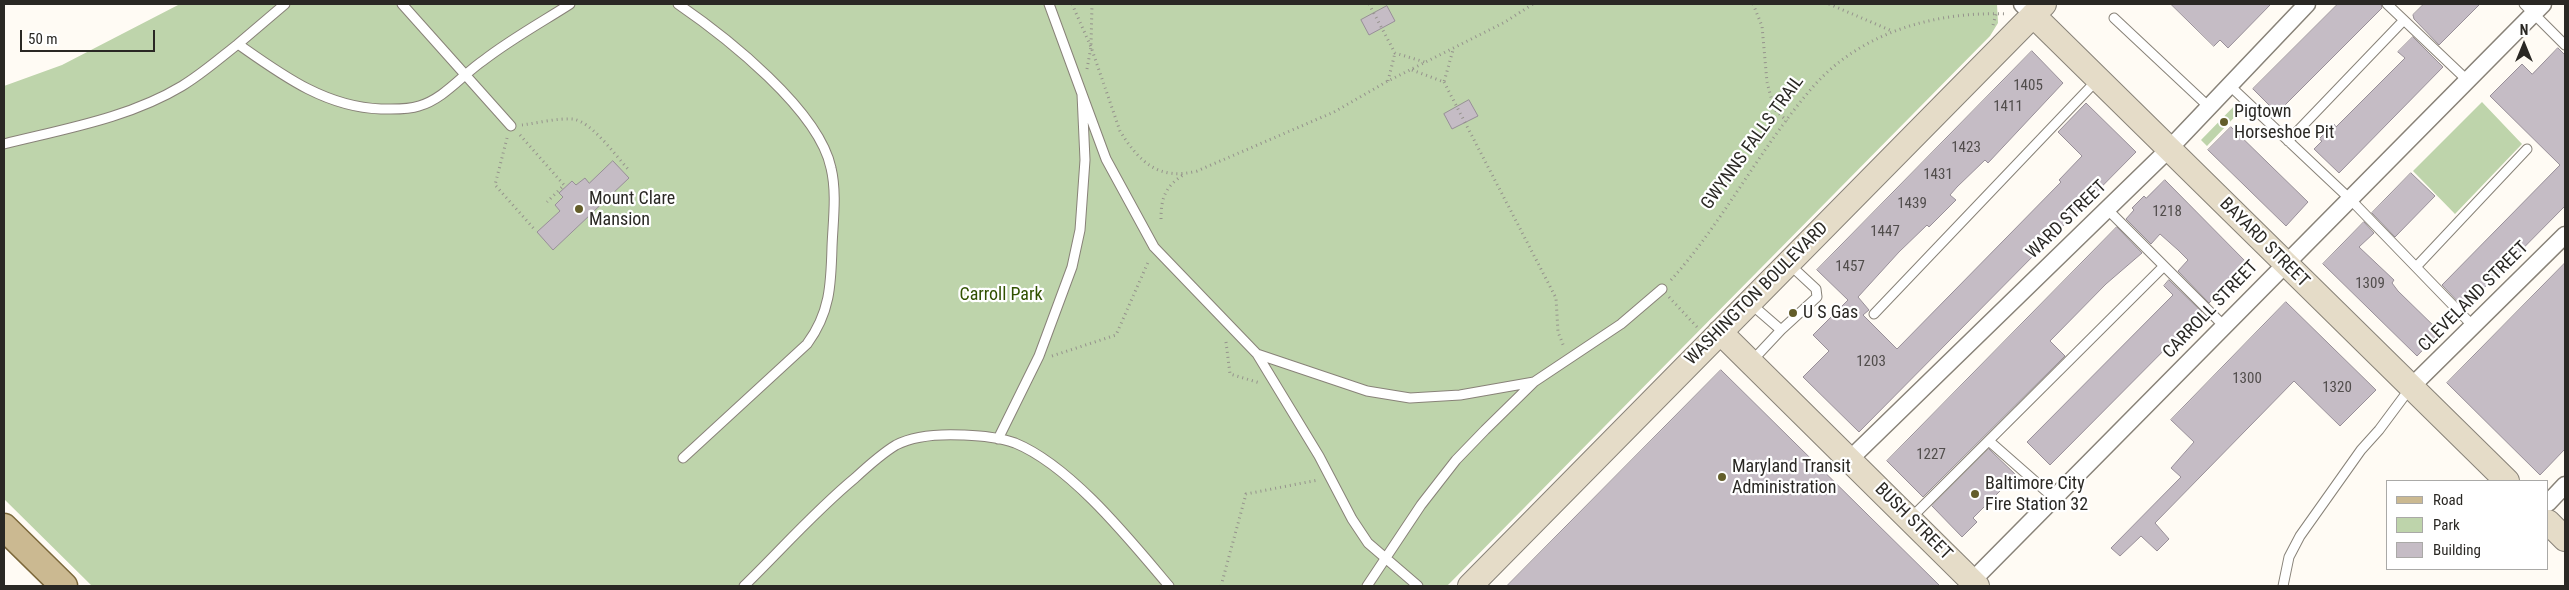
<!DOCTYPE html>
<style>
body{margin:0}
#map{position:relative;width:2569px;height:590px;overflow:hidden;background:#fffbf4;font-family:"Roboto Condensed",sans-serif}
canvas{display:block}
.frame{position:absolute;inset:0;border:5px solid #2a2824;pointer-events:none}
.legend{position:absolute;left:2386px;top:480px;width:162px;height:90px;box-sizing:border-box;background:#fff;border:1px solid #aaa9a7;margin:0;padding:6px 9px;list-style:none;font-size:15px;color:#2a2824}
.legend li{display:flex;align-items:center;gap:10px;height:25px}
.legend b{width:25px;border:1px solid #aaa9a7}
.north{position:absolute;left:2499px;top:20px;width:50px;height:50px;-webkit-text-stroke:4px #fff;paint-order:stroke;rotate:0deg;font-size:14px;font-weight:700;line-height:20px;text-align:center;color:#2a2824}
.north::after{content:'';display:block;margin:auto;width:18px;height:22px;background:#2a2824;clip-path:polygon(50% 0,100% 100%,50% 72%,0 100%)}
.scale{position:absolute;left:20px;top:30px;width:135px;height:22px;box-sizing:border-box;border:2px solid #2a2824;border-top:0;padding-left:6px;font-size:15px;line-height:18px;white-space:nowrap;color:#2a2824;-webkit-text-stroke:4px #fff;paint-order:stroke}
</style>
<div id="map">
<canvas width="2569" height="590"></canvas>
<div class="frame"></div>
<ul class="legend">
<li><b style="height:6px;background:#cbb991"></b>Road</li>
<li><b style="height:14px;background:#bed4ab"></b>Park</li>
<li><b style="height:14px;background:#c5bcc5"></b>Building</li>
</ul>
<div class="north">N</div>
<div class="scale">50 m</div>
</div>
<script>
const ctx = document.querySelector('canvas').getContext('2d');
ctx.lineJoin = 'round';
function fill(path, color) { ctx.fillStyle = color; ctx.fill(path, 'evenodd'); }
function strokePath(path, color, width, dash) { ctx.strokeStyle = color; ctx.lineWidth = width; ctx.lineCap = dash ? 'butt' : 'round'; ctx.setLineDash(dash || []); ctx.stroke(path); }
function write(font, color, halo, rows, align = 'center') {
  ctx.font = font + ' "Roboto Condensed",sans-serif'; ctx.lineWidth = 4.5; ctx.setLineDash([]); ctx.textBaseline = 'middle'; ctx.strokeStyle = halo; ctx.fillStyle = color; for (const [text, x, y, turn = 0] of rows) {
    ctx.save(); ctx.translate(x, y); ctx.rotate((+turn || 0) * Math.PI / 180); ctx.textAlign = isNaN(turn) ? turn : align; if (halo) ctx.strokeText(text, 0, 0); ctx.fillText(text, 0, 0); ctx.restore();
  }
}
const green = new Path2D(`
 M180,4H1997L1998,23L1990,36L1447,586H92L4,499V86L62,65Z
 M2241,99L2247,104L2207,146L2201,140Z
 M2482,102L2522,144L2455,214L2413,171Z`);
const building = new Path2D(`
 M2171,4H2271L2228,48L2220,40L2214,46Z
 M2338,4H2381L2382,8L2277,113L2253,89Z
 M2424,4H2480L2439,45L2414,19L2413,15Z
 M1387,6L1395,21L1369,35L1361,20Z
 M2413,37L2443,67L2339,173L2314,149L2322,141L2319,139L2334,124L2336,127L2405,58L2398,52Z
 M2558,48L2565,55V206L2464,308L2442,285L2560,165L2490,96L2522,64L2532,74Z
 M2032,51L2063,83L1988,163L1985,160L1957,187L1950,195L1956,200L1929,227L1927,225L1899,252L1858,297L1869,310L1863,315L1897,349L2061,182L2059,180L2082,156L2058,132L2086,103L2136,152L1859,432L1803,377L1829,351L1813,335L1848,300L1817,270Z
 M1469,100L1478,116L1452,129L1444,114Z
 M2231,127L2308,202L2286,226L2208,150Z
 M613,161L629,178L553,250L537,232L560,211L555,205L563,197L559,193L572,181L576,185L585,178L589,183Z
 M2411,173L2435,196L2395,237L2372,213Z
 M2165,180L2248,264L2209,303L2178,271L2188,260L2178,250L2160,234L2151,244L2126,219L2134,210L2132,208L2144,196L2146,198Z
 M2364,222L2374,233L2359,247L2394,280L2392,283L2398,291L2440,332L2417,356L2323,264Z
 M2117,227L2142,253L2106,284L2050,341L2065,356L1923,497L1887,461Z
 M2565,263V449L2540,475L2447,383Z
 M2169,280L2202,312L2050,465L2027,442L2173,295L2164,286Z
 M2286,302L2376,390L2340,426L2294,381L2155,523L2169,539L2157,551L2141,536L2120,556L2111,548L2181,477L2171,468L2194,442L2171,420Z
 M1721,370L1940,586H1507Z
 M1989,449L2016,475L1973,518L1977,522L1962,537L1932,506Z`);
const path = new Path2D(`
 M1072,4L1091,47L1120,131C1139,162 1159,181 1197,171L1334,112L1388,81L1505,22L1533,4
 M1369,4L1395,53L1428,63
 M1753,4L1762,26L1767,82L1774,109L1787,121
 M1829,4L1892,31
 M1993,25L1996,14
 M1087,69L1091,47L1092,4
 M1412,70L1444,82L1453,50
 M1388,81L1395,53
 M1444,82L1556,298L1558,332L1564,347
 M522,125C538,123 557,118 573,119C592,122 615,155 628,169
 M520,135L564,185L547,202
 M507,138L495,185L536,231
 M1161,219C1161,198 1165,187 1183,175
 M1671,280C1724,221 1760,148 1812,88C1860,32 1936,11 2007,14
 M1669,297L1697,327
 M1226,342L1230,374L1260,383
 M1052,356L1116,335L1149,260
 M1221,586L1246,494L1318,480`);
const lane = new Path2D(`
 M402,4L511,126
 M678,4C726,37 819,110 831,168C837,193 833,221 832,247C831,285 830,313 807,344L683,458
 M2387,4L2467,80
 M2524,4L2565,45
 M2114,18L2209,107
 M238,44L285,4
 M2229,85L2351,200L2473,326
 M1082,94L1106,159L1154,247L1257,354L1367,391L1410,398L1460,395L1534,382
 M2288,141L2404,20
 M4,144C64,129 129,118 182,86C202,74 220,58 238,44C282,75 325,107 381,109C394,109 407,110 419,106C444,99 463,74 484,60C511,39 542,22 570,4
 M2107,209L2224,326
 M2416,267L2527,149
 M1751,304L1781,330L1817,297L1816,289L1788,263
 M1874,314L2098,79
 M1257,354L1319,456L1352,519L1368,543L1418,586
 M1751,362L1781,330
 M998,439L1039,356L1072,267L1080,230L1085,160L1082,94L1049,4
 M1989,441L2054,498
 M1911,518L2164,266
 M744,586C781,550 815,511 855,478C868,466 881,454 896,445C915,435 942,434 963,435C980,436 999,437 1015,443C1071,466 1130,540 1169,586
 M1367,586L1421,505L1456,460L1485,430L1534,382L1621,324L1662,289
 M2283,586L2289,557L2300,536L2361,450L2379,430L2411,387`);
const street = new Path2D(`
 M2022,4L2033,15
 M2411,387L2565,235
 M1849,460L2169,149L2307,4
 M2548,503L2565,485
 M1972,581L2543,4`);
const secondary = new Path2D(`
 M2033,15L2507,481
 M1720,332L1977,586
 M2548,522L2565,539
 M1470,586L2044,4`);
const primary = new Path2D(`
 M4,527L64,586`);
const markers = [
 [2224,122,5,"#635d2a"],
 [579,209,5,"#635d2a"],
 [1793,313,5,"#635d2a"],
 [1722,477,5,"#635d2a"],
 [1975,494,5,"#635d2a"]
];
const numberNames = [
 ["1405",2028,86],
 ["1411",2008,107],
 ["1423",1966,148],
 ["1431",1938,175],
 ["1439",1912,204],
 ["1218",2167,212],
 ["1447",1885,232],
 ["1457",1850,267],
 ["1309",2370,284],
 ["1203",1871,362],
 ["1300",2247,379],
 ["1320",2337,388],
 ["1227",1931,455]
];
const poiNames = [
 ["Pigtown",2234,112],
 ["Horseshoe Pit",2234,133],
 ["Mount Clare",589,199],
 ["Mansion",589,220],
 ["U S Gas",1803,313],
 ["Maryland Transit",1732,467],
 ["Administration",1732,488],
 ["Baltimore City",1985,484],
 ["Fire Station 32",1985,505]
];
const streetNames = [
 ["GWYNNS FALLS TRAIL",1753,143,-54],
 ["WARD STREET",2067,220,-44],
 ["BAYARD STREET",2264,243,45],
 ["WASHINGTON BOULEVARD",1757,294,-45],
 ["CLEVELAND STREET",2474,297,-45],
 ["CARROLL STREET",2211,310,-46],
 ["BUSH STREET",1913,522,45]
];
const parkNames = [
 ["Carroll Park",1001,295]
];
fill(green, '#bed4ab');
fill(building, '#c5bcc5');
strokePath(building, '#988f98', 1);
strokePath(lane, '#888278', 11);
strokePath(street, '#888278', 19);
strokePath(secondary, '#888278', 26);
strokePath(primary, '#7c683b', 29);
strokePath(path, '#95928c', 3, [1, 4]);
strokePath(lane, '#fff', 9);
strokePath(street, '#fff', 16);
strokePath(secondary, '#e5dcc8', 24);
strokePath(primary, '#cbb991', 26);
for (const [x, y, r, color] of markers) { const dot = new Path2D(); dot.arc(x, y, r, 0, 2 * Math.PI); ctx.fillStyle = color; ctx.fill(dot); strokePath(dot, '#fff', 2); }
write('15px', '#514d4c', null, numberNames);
write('18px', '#2a2824', '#fff', poiNames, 'left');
write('18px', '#2a2824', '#fff', streetNames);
write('18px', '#315100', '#fff', parkNames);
</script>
